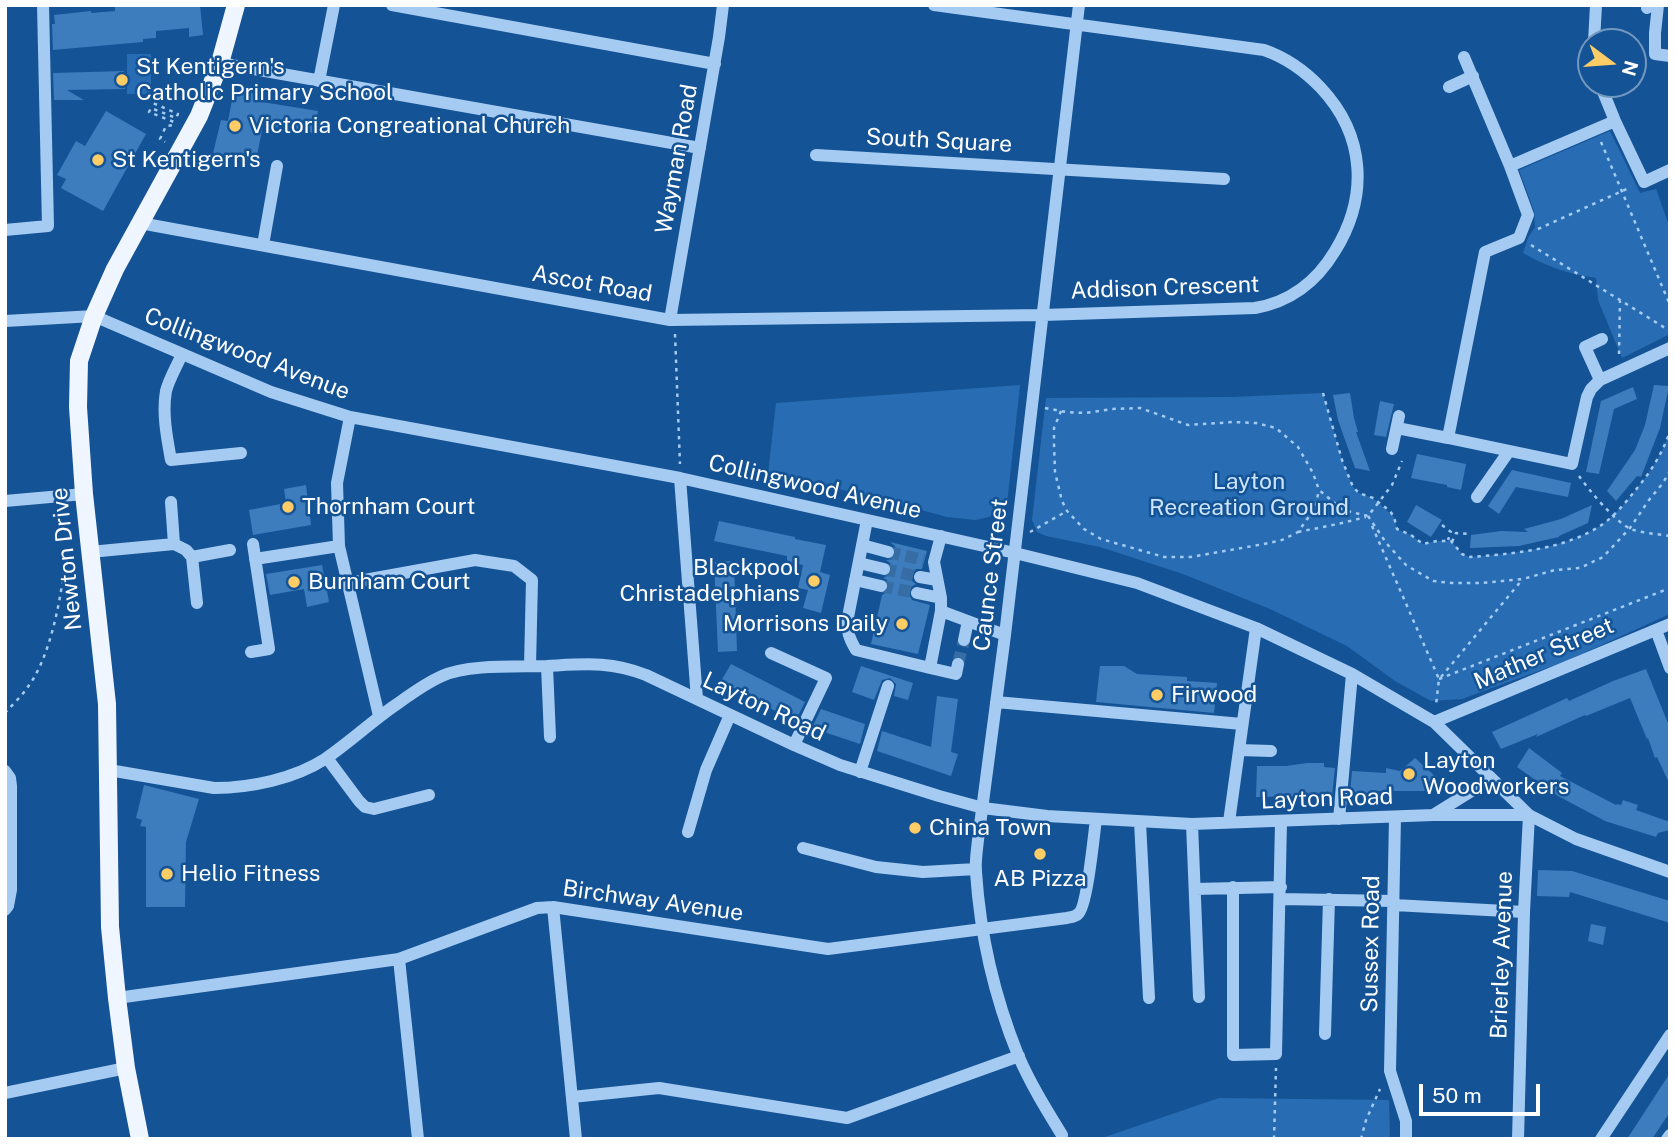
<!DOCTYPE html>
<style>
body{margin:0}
#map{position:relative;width:1675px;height:1144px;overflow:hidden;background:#145395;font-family:"Public Sans",sans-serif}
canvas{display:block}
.frame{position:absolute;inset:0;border:7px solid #fff;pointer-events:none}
.north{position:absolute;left:1577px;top:28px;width:70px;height:70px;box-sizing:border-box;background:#145395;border:2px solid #7298bf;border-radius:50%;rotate:106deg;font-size:19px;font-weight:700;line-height:28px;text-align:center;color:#fff}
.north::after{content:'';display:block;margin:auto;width:24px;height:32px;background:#fc6;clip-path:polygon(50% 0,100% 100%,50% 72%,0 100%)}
.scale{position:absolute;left:1419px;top:1084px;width:121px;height:32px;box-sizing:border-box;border:4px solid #fff;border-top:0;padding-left:9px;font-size:21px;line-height:24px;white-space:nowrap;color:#fff;-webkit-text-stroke:5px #145395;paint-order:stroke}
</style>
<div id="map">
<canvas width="1675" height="1144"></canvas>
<div class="frame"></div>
<div class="north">N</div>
<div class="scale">50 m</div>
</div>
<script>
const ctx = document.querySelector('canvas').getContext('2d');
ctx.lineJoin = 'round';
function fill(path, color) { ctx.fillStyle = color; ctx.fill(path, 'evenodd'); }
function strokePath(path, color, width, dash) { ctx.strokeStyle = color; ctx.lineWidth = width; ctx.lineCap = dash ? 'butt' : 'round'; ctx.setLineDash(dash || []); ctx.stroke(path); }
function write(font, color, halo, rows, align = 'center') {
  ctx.font = font + ' "Public Sans",sans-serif'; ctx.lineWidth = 5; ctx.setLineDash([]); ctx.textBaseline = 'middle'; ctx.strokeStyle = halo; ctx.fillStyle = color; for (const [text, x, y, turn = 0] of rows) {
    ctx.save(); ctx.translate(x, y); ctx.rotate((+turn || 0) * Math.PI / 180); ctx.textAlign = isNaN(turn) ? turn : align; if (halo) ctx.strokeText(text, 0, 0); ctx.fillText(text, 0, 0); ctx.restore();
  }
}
const green = new Path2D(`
 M127,54H151V94H127Z
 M1610,131L1640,193L1656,189L1670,228V334L1622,358L1598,300L1596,278C1568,274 1548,267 1523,253L1528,238L1535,227L1534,211L1519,170Z
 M1020,385L1007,504L989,517L975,520L947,517L866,495L768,474L776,403Z
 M1323,393L1342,460L1353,487L1359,493L1373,498L1394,517L1397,529L1411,535L1423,544L1437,541H1451L1462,554L1469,557C1511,554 1564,549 1600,526C1615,516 1627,501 1638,487C1652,470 1663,452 1670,431V614L1564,662L1503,684L1462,699L1431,701L1395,681L1347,646L1270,609L1183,574L1100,547L1046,536L1037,532L1032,520L1046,398L1232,397Z
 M1219,1098L1389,1100L1390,1139H1099Z`);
const building = new Path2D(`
 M115,5H200L203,35L189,37V28L156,31V38L143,39V42L53,50L52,24H55L54,15L91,11V13L115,11Z
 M124,71L125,89L67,90L84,100H54L53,73Z
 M234,90L257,94L256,101L318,111L314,133L263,125L256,161L213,153L221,120L228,121Z
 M106,111L146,134L103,211L61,188L66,179L57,175L76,141L85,146Z
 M1654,385L1669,386L1660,428L1641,477L1637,476L1616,501L1607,491L1635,450L1645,425Z
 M1633,387L1637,399L1614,409L1599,474L1586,472L1601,401Z
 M1350,393L1354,418L1358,432H1356L1370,471L1355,468L1338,420L1333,395Z
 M1380,401L1394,404L1386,437L1374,435Z
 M1417,454L1466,464L1461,490L1447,487V485L1411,478Z
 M1512,470L1571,483L1568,497L1516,487L1499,514L1488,506Z
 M306,485L311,525L253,535L249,510L286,503L284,489Z
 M1416,505L1442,520L1431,537L1407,522Z
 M1592,505L1588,523L1559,536V537L1519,546L1470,548L1471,535L1501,531L1528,532L1524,529L1561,519Z
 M719,521L795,537V539L826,545L820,572L830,575L821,613L803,608L808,590L798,588L803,565L787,562V556L714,541Z
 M890,542L927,551L922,569H916L912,575V581L916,584L911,587L908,592L912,600L930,605L918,654L871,644L882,595L887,592L890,587L887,580L883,578L891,574L892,567L890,563L886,560L894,559L897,554L895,546Z
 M734,561L737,651L718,652L714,562Z
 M322,565L329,602L307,607L304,589L270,595L266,574Z
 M731,664L805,702L795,722L721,681Z
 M861,666L913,683L908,700L894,696L896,684L890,678L882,680L874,700L852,692Z
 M1100,666H1124L1137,674L1187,677V681L1217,683L1214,713L1096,702Z
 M1646,669L1670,728V785L1657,757L1655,758L1648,738L1647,739L1630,698L1586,716L1585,715L1536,737L1538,734L1501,749L1492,732L1567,698L1569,701L1613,681Z
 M937,696L958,699L951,752L958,754L951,776L877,751L882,731L931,747Z
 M821,709L865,724L860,744L812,728Z
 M1529,748L1562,773L1560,776L1616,805L1617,804L1621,805L1623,800L1638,805L1636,810L1670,822V830L1658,833L1656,837L1605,821L1558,796L1517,767Z
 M1415,758L1436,777L1433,791H1374V793H1350L1352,771L1386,773V768L1400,771Z
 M1307,763H1324V767L1335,768L1332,796L1256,797L1257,766H1286Z
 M144,785L199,799L186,842L185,907H146V827L140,826L142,820L136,818Z
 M1538,870L1572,871L1670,901V923L1570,892L1569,897L1537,896Z
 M1591,924L1606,927L1603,945L1588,941Z
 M1670,1073V1112L1652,1139H1627Z`);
const minorTunnel = new Path2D(`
 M888,552L924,560
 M884,569L920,577
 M881,586L917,593
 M958,664L964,640`);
const path = new Path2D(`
 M159,88L153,103L178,114L176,118L151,108L149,112L174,122L173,125L166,126L160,139L165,142
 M1601,142L1670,305
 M1538,229L1631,187
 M1531,245L1670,331
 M675,334L680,464
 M1619,354L1620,301
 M1323,393L1342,460L1353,487L1359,493L1373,498L1390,511L1394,517L1397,529L1411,535L1423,544L1437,541H1451L1462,554L1469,557C1511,554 1563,550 1600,526C1615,516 1627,501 1638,487C1652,470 1663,452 1670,431
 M1045,408L1066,412L1085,413L1112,409L1140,408L1188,425L1233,422L1256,423L1276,428L1298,447L1313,473L1319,490L1343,510L1368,516L1392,485L1402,461
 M1061,411L1054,428V444L1055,472L1062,501L1067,511L1084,529L1101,539L1164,557H1191L1264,544L1282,540L1298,532L1315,508L1319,490
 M1579,476C1589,490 1615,522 1631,529C1641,533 1658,534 1670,536
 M1368,516L1387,544L1406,565L1433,581L1452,583H1482L1523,579L1555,570L1580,568L1603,557L1630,528L1649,500L1663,483L1670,471
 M1442,525L1451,532L1448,540
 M1372,526L1439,679L1436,705
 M1030,532L1067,511
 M1298,532L1338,524L1366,517
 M1452,542L1456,533L1469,534
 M1441,677L1522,580
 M1439,679L1670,588
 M5,713C12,705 21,697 27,688C50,659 61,599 65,562L75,557
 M1274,1139L1276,1068
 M1361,1139L1366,1120L1380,1089`);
const minor = new Path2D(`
 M392,5L715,64
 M1658,5L1655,33V54L1670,56
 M1647,8L1648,5
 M1594,42L1596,5
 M1464,57L1510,166
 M220,63L700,148
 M319,81L334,5
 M1600,84L1615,121L1644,182L1670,170
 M1449,87L1473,76
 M1615,121L1510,166L1528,215L1519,238L1485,252L1448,438L1572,464L1587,397L1591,389L1600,380L1670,348
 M816,155L1224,179
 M140,223L670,320L1043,315L1255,308C1290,302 1317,281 1335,251C1369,196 1365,135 1321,88C1304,70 1287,58 1264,50L934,5
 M5,230L48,226L43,5
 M263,245L277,166
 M670,320L719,37L723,5
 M5,321L94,316L271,392L350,417L680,478L1015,553L1137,583L1256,628L1352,674L1434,722L1529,815L1576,839L1670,872
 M182,354C177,366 169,379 166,391C162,413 167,438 171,460L241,453
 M1600,380L1585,347L1602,339
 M350,417L337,483L339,546L379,716
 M1397,428L1448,438
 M1392,449L1399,416
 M680,478L697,699
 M1477,497L1509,451
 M5,501L84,494
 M171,502L174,544
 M867,520L848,617C846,630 849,638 856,650L930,668L941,611V598L934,562L941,536
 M862,545L888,552
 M90,552L174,544L186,550L192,557L230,550
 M192,557L197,603
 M255,559L339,546
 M859,563L884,569
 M920,577L937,580
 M855,580L881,586
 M348,583L475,560L514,566L532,580L530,666
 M917,593L941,598
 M941,611L1005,635
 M1656,630L1670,668
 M964,640L968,621
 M251,652L269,649L253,544
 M771,653L826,678L794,745
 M547,666L550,737
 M930,668L956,674L958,664
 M996,702L1242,724
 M1434,722L1670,624
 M1239,750L1271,751
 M327,758L359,801L365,807L374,809L429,795
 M109,770L214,788C250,788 294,779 325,759C350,742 372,721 397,704C411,694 426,683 442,676C469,664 517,667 547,666C585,664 610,661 646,675L794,745L840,765L939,796L983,808L1047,816L1192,824L1433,815H1529
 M5,771L10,778L11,786V890L8,906L5,910
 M860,772L888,686
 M1433,815L1491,779
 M1395,818L1390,1071L1406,1121V1139
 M1339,819L1352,674
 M1140,822L1149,998
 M1229,822L1256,628
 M1192,824L1199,997
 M688,832L706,770L730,715
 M803,848L876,867L923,872L976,869
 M1233,887V1055L1276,1054L1281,822
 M1195,889L1281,887
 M1280,899L1394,901
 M1394,905L1524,912
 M553,907L576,1139
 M399,959L418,1139
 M117,998L399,959L537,908L553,907L828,949L1067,918C1071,917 1075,917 1078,914C1087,908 1094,834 1096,819
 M1325,1034L1329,899
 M5,1093L126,1068
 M572,1097L659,1088L847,1118L1019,1056
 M1062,1135C1046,1109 1030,1083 1018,1055C995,998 980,933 976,872C975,861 977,850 978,840L1005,635L1079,5
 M1518,1139L1524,912L1529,815
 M1601,1139L1670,1035
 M1667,1139L1670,1135`);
const major = new Path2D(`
 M140,1139L126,1068L117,998L110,927L107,704L84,494L78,407L79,361L94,316L115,269L199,116L220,63L236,5`);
const markers = [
 [122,80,7,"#fc6"],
 [235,126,7,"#fc6"],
 [98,160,7,"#fc6"],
 [288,507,7,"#fc6"],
 [814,581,7,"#fc6"],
 [294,582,7,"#fc6"],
 [902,624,7,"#fc6"],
 [1157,695,7,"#fc6"],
 [1409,774,7,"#fc6"],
 [915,828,7,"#fc6"],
 [1040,854,7,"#fc6"],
 [167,874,7,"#fc6"]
];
const poiNames = [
 ["St Kentigern's",136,67],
 ["Catholic Primary School",136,93],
 ["Victoria Congreational Church",249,126],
 ["St Kentigern's",112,160],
 ["Thornham Court",302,507],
 ["Blackpool",800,568,"right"],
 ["Christadelphians",800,594,"right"],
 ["Burnham Court",308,582],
 ["Morrisons Daily",888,624,"right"],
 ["Firwood",1171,695],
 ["Layton",1423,761],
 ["Woodworkers",1423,787],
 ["China Town",929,828],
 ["Helio Fitness",181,874],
 ["AB Pizza",1040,879,"center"]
];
const streetNames = [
 ["South Square",939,141,3],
 ["Wayman Road",677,159,-80],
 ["Ascot Road",592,284,10],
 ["Addison Crescent",1165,288,-2],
 ["Collingwood Avenue",247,354,21],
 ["Collingwood Avenue",815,487,13],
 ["Newton Drive",67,559,-96],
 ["Caunce Street",991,575,-83],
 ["Mather Street",1544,654,-23],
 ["Layton Road",764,707,25],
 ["Layton Road",1327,799,-2],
 ["Birchway Avenue",653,901,8],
 ["Sussex Road",1371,944,-89],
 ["Brierley Avenue",1502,955,-88]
];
const parkNames = [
 ["Layton",1249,482],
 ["Recreation Ground",1249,508]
];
fill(green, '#286db4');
fill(building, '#3d7cbd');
strokePath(minorTunnel, '#376da5', 12, [12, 6]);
strokePath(path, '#a5cbf2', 2.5, [3.5, 5]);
strokePath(minor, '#a5cbf2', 12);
strokePath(major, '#f0f6ff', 18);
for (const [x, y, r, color] of markers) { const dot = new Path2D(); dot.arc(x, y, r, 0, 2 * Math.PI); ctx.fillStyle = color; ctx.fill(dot); strokePath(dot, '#145395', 2.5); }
write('23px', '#fff', '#145395', poiNames, 'left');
write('23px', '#fff', '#145395', streetNames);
write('23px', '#cce4fc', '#145395', parkNames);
</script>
